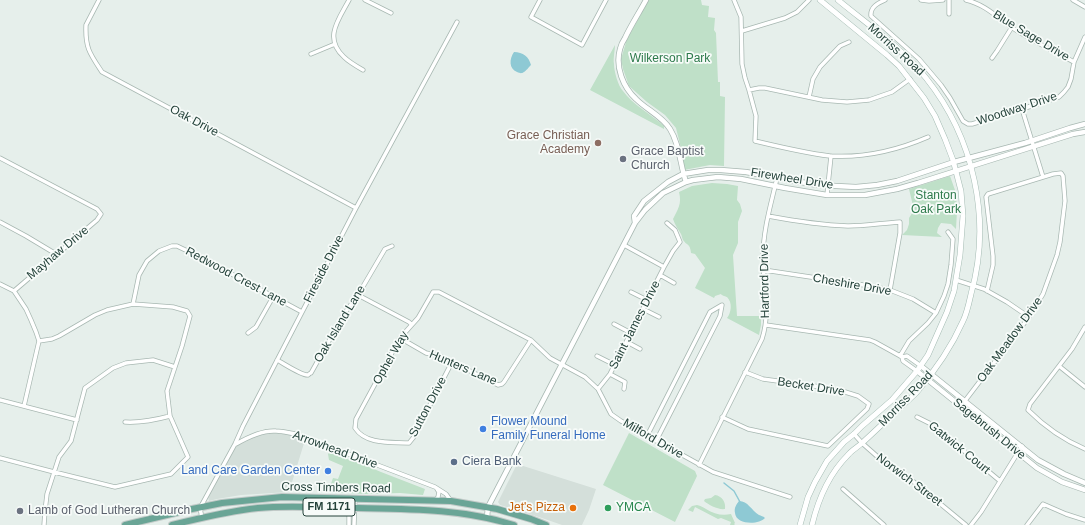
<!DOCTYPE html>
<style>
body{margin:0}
canvas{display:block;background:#e6efeb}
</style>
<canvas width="1085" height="525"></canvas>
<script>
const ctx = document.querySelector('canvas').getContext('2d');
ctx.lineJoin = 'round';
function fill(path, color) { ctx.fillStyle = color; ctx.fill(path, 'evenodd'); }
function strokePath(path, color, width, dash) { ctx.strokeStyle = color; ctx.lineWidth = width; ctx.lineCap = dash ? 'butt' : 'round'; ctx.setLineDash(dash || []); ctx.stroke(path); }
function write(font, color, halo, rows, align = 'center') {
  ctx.font = font + ' Arial,sans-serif'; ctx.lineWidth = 3.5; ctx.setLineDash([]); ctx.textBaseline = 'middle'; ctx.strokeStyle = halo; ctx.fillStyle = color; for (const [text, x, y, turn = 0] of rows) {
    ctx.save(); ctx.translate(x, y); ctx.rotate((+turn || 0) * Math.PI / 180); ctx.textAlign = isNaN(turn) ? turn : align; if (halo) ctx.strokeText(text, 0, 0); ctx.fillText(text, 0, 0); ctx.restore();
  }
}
const built = new Path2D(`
 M266,433H277L290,434L305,440L289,492L241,495L217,499L209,501L208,497L211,490L233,450L238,445L249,439L258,435Z
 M517,464L596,489L589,510L582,525H562L542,518L500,505L498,502Z`);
const green = new Path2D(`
 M649,0H701L702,5L709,6L708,17L715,18L714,30L716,33L718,82H720V96L725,97L724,166L710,165L684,170L681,148L676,128L665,115L647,102L629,86L623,69L621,59L627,39Z
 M615,45C615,51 613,58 614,64C614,71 618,86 623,91C632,104 652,115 664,126V129L590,90Z
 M950,176L956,193L957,211L956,229L951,224L941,223L938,228L937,233L942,237L902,235L907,230L909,224V218L914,210L909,189Z
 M712,183L727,184L738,186L737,200L740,204L742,211L738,222V243L733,255L737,316H761V325L759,335L727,318C731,313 733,303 727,297C727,297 721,295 721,294L715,296L714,298L695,288L705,268L695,254L691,253C690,243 687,246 683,240C682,238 682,236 681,234C678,229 675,225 673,219C678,209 682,204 679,192L692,186Z
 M629,433L695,471L697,476L675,522L603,485Z
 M332,450L343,453L347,459L355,461L381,472L425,489L423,495L400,493L366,494L328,492L333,478L338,479L343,466L329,460L328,454Z
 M715,495C722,496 726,502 725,509C718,510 709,505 704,501L705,499L711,498Z
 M697,505C701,506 703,507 706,509C714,514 722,516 731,514L735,523L734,524L735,525H730L731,522L721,518L718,519L695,507L693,512L688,510L692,506Z`);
const water = new Path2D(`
 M514,52C523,52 529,57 531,65C529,67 526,71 524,72C521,74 520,73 517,72C509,69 509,59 514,52Z
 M739,501C748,501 751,510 759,515C761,516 763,516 765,518C759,525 736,525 735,513C734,508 736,505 739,501Z`);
const stream = new Path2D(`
 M724,483L734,491L740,502`);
const minor = new Path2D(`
 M99,0L86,25C85,48 90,54 102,72L356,208
 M349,0C339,19 323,38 344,57C349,62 356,66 363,70
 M365,0L391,13
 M540,0L531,17L582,45L606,0
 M734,0L741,17L742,64L745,78L749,90L756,116L755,141C780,147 805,153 830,156C863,158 898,150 928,137
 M885,0C878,3 870,7 871,16L919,59L941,85L950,98L963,121L968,124H972L1022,109L1059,97L1064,92L1068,87L1071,79L1074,62L1085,37
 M921,0L929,1L943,0
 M966,0C984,4 997,17 1011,27C1031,40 1053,51 1074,62
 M1073,0L1085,7
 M949,14V0
 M742,31L785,18L797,12L809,0
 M311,54L335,44
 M992,58L997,51L1012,27
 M749,90L759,88H765L822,100L847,102L869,100L892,92L910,79
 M809,97L813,79L820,67L840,46L849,42
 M1022,109L1043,177
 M0,158L97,209L101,214L97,220L14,291
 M827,195L831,156
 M768,216C795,221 821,225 848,226C865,226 883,223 900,222V233L890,290
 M0,222L26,236L56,254
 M624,245L664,267
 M764,270L870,286L890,290L913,299L936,313
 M660,275L674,283
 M956,280L984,289L1007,302L1029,317
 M0,284L14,291L26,309L31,320L36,332L39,341L24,406
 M631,292L647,300
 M358,295L409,322L411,324
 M133,304L139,275L147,261L159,251L172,246H177L200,257L302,312
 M643,309L659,317
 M614,324L631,333
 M766,325L870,340L875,342L902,357L907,356L921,366
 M1085,327L1072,349L1030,404L1028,410C1044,426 1064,440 1085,449
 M248,333L256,327L273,297
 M400,338L426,353L440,356L498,385L502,384L504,382L531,340
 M627,342L640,349
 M597,356L615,365
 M900,356L909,341L928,323L936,313L944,296L948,284L951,265L953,239L948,232
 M902,357L903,361L917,371
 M277,360C283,363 302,376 308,375C309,374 310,373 311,373L344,314L358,295L385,249L392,246
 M452,362L413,438L409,443C391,442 366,445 355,428L356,419L400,338L418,318L433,292H439L531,340L550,358L585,377L598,389L611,414L621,421L713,472L790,497
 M1059,366L1085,387
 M610,374L625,382L624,389
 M598,389L610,374L664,267L673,251L680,242L675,230L667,223
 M0,400L77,420
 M961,406L1029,317L1043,294L1057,255L1060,242L1065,201L1063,176L1061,173L1053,174L988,194L986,197L993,256V265L987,291
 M722,417L748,429L828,446L867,409L869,404L858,396L842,391L821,387L763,379L745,372
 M917,417L933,425L1000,481
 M125,422C141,423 155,420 170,416
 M854,434L862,443L887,465L909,478L966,525
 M647,436L710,312L722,305L720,316L717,322L656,441
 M236,444C248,437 262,430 276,431C283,431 289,433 296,434L435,487L446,494L451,501
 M0,458L54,472L115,487L171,474L188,457L170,416L167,391L182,346L190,316L187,311L173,307L133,304L107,310L95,315L59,336L52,339L39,341
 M699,465L762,339C771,311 763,286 763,257C763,230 771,204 777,178
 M843,489L884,525
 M349,499V525
 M435,501L438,497L439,492L437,489
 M202,518L200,508L235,444L243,426L356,208L457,22
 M44,525L45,511L47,494L59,457L71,441L85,388L113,368L126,363L153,360L175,367
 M354,525L355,499
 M971,525L981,512L1022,446
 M1027,525L1043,504L1066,514L1085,520`);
const tertiary = new Path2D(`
 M646,0C639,13 631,25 625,38C623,41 621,45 620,49C615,67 623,87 636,99C647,110 662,116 670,129C680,145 680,165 686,182
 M635,223L634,216L644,201L668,182L683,174L708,170H721L746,172L817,185L856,187L877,185L897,181L954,162L1025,143L1070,128L1085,124
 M921,366L1038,460L1064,474L1085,483
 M917,371L1037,468L1062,482L1085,490
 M487,517L488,507L635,223L645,210L663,193L686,182L693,180L718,177L741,179L785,188L827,195H865L897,189L918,183L1073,134L1085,132`);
const secondary = new Path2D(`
 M800,525L808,497L815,482L827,461L844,442L854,434L862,426L892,400L917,371L928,355L947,312L954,291L960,255L963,216L961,191L953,160L945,139L935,116L924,98L899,66L887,55L820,0
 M812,525C818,500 829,474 848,455C852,450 858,447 862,443C871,435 879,427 888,419C897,410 907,402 916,393C935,371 951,348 963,321C967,313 969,303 971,294C992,220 974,138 926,78C902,48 867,24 838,0`);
const primary = new Path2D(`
 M125,525L192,509L222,503L282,497L451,501L497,509L531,519L546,525
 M172,525C200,518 229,511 258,508C291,505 325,508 358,508C412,509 463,509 514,525`);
const markers = [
 [598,143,4,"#8d6e63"],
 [623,159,4,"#6b7280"],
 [483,429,4,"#3f7fe0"],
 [454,462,4,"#5c6f8a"],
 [328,471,4,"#3f7fe0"],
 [573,508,4,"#e8710a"],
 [608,508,4,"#2e9e5b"],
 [20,511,4,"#6b7280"]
];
const shields = [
 [329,507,52]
];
const shieldNames = [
 ["FM 1171",329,507]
];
const streetNames = [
 ["Blue Sage Drive",1031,36,31],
 ["Morriss Road",896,50,42],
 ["Woodway Drive",1017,109,-18],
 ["Oak Drive",194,121,28],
 ["Firewheel Drive",792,179,9],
 ["Mayhaw Drive",58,253,-40],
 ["Fireside Drive",324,269,-63],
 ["Redwood Crest Lane",236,277,28],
 ["Hartford Drive",765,281,-91],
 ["Cheshire Drive",852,285,10],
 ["Oak Island Lane",340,324,-59],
 ["Saint James Drive",635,325,-63],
 ["Oak Meadow Drive",1010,340,-54],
 ["Ophel Way",391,358,-60],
 ["Hunters Lane",463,368,23],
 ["Becket Drive",811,387,9],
 ["Morriss Road",906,399,-46],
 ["Sutton Drive",428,407,-62],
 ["Sagebrush Drive",989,429,39],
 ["Milford Drive",653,439,30],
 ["Gatwick Court",959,448,39],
 ["Arrowhead Drive",335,450,20],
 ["Norwich Street",909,480,37],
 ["Cross Timbers Road",336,488,1]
];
const parkNames = [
 ["Wilkerson Park",670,59],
 ["Stanton",936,196],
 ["Oak Park",936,210]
];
const educationNames = [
 ["Grace Christian",590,136],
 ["Academy",590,150]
];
const worshipNames = [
 ["Grace Baptist",631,152],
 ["Church",631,166],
 ["Lamb of God Lutheran Church",28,511]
];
const shopNames = [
 ["Flower Mound",491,422],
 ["Family Funeral Home",491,436],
 ["Land Care Garden Center",320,471,"right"]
];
const serviceNames = [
 ["Ciera Bank",462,462]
];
const foodNames = [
 ["Jet's Pizza",565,508]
];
const leisureNames = [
 ["YMCA",616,508]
];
fill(built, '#d4dfda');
fill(green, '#bfe0c8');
fill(water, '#8ec9d4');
strokePath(stream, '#8ec9d4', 1.5);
strokePath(minor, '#a8b8b2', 5);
strokePath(tertiary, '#a8b8b2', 6);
strokePath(secondary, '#a4bbb3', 6);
strokePath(primary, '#c2cac8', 8);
strokePath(minor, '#fff', 3.5);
strokePath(tertiary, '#fff', 4.5);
strokePath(secondary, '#fff', 5);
strokePath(primary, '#6aa596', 6);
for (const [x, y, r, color] of markers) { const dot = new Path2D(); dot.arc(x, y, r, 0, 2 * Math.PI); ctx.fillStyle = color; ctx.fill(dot); strokePath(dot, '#f7fbf9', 1.5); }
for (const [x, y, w] of shields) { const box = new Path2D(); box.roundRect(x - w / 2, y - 9, w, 18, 3); ctx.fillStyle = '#f7fbf9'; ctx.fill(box); strokePath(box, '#24423a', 1); }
write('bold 11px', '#24423a', null, shieldNames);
write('12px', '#24423a', '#f7fbf9', streetNames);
write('12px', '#2d7a4b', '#f7fbf9', parkNames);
write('12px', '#785e54', '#f7fbf9', educationNames, 'right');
write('12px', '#5b616d', '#f7fbf9', worshipNames, 'left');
write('12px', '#366cbe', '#f7fbf9', shopNames, 'left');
write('12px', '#4e5e75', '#f7fbf9', serviceNames, 'left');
write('12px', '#c56008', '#f7fbf9', foodNames, 'right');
write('12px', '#27864d', '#f7fbf9', leisureNames, 'left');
</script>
